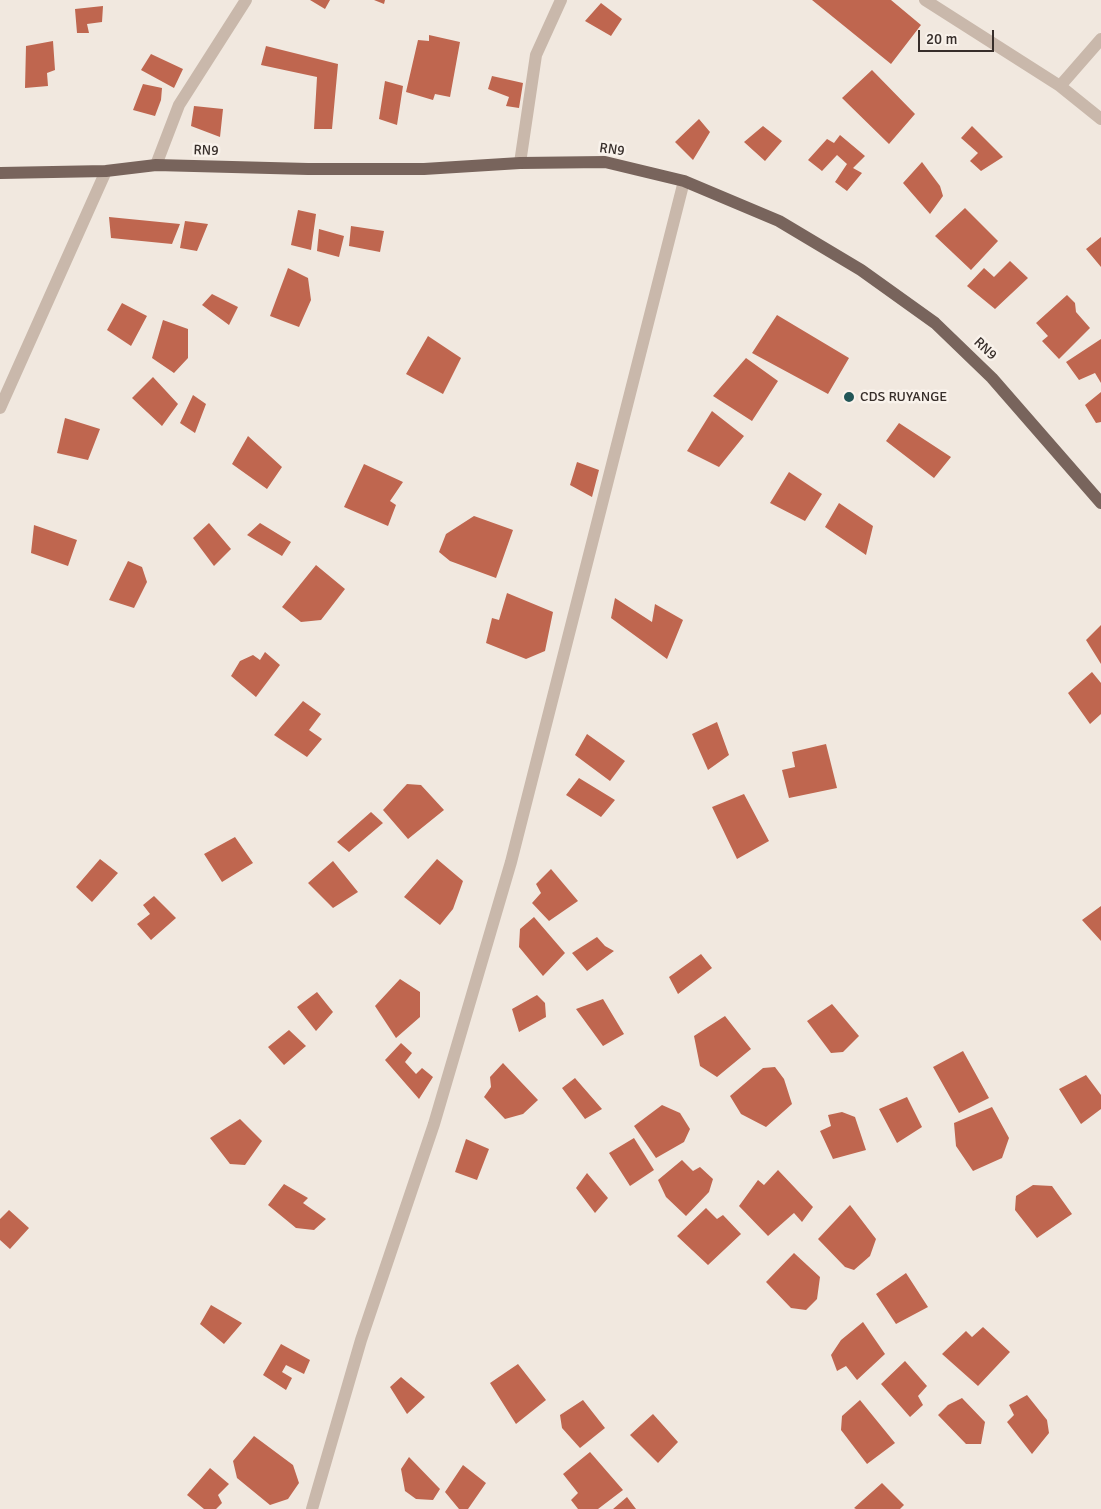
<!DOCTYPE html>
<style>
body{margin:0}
#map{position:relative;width:1101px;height:1509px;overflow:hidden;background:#f1e8df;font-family:Signika,sans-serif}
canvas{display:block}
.scale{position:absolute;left:918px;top:30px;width:76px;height:22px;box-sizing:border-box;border:2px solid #372e2a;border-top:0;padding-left:6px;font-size:15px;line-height:18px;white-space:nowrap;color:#372e2a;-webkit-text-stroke:4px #f9f2eb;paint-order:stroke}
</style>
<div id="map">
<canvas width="1101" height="1509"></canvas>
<div class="scale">20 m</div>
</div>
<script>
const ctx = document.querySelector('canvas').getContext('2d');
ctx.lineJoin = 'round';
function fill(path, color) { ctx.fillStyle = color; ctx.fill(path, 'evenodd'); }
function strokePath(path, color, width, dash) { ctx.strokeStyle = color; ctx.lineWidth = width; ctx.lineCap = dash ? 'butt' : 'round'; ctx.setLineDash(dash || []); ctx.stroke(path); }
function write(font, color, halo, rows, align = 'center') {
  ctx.font = font + ' Signika,sans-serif'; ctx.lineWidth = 5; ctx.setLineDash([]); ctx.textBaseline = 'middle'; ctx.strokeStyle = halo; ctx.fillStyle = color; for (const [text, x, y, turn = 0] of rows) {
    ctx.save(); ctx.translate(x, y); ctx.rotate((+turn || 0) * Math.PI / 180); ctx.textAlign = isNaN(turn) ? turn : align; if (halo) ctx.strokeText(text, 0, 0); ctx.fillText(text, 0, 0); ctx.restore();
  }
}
const building = new Path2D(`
 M310,0H330L325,9Z
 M374,0H385L384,4Z
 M812,0H891L921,25L891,64Z
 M601,3L622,19L611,36L585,21Z
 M103,6L102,22L87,24L89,33H77L75,9Z
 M429,35L460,42L450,97L435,94L433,100L406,92L418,40L429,41Z
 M53,41L55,70L47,73L48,86L25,88L26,46Z
 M266,46L338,64L332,129H314L317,77L261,65Z
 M151,54L183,69L174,88L141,70Z
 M872,70L915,114L889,144L842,98Z
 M492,76L523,83L519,108L506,106L509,97L488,89Z
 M385,81L403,86L397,125L379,119Z
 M143,84L162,88L161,100L155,116L133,110Z
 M194,106L223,109L220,137L191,126Z
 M699,119L710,132L693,160L675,142Z
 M763,126L782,141L765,161L744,142Z
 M972,126L1003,157L981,171L970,161L978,153L961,138Z
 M840,135L865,156L853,168L862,173L847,191L835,182L847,164L837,155L822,171L808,160L827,139L834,143Z
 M922,162L940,186L943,196L930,214L903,183Z
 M965,208L998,241L971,270L935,236Z
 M298,210L316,214L311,250L291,245Z
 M109,217L180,224L172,244L111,238Z
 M185,221L208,224L197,251L180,248Z
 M351,226L384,231L380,252L349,246Z
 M319,229L344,236L339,257L317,251Z
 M1101,237V267L1086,249Z
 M1010,261L1028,278L995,309L967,286L984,268L994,277Z
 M288,268L308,278L311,300L299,327L270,316Z
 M212,294L238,307L229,325L202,305Z
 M1067,295L1075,303L1076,312L1090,328L1059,359L1042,341L1048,336L1036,323Z
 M122,303L147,316L131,346L107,330Z
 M777,315L849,358L828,394L752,353Z
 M163,320L188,329V358L174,373L152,358Z
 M428,336L461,358L443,394L406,374Z
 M1101,339V383L1095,373L1079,380L1066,362Z
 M746,358L778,381L752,421L713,396Z
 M153,377L178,404L162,426L132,398Z
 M1101,392V422L1096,423L1085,405Z
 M193,395L206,404L195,433L180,423Z
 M712,411L744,436L719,467L687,451Z
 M65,418L100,429L88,460L57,453Z
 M899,423L951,457L934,478L886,441Z
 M248,436L282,467L267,489L232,464Z
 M577,462L599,470L592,497L570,485Z
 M364,464L403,482L390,501L396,505L388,526L344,507Z
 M789,472L822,494L805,521L770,503Z
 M839,503L873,526L866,555L825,527Z
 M474,516L513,530L496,578L450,561L439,552L446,534Z
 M209,523L231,549L214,566L193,538Z
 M260,523L291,542L282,556L247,535Z
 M34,525L77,540L68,566L31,553Z
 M128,561L142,567L147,582L134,608L109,600Z
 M316,565L345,589L321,620L301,622L282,607Z
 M507,593L553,612L545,651L526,659L486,643L492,618L499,620Z
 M615,598L652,622L655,604L683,620L667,659L611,618Z
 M1101,625V664L1086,640Z
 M265,652L280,665L256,697L231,676L240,661L253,655L260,660Z
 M1092,672L1101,683V714L1090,724L1068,693Z
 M303,701L321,714L309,730L322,739L307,757L274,735Z
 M717,722L729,755L708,770L692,734Z
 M587,734L625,761L610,781L575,755Z
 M826,744L837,788L789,798L782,770L795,767L792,752Z
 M579,778L615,800L601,817L566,795Z
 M407,784L421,785L444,810L408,839L383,810Z
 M744,794L769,841L737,859L712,807Z
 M371,812L383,823L349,852L337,842Z
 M235,837L253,863L222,882L204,854Z
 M100,859L118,873L92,902L76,887Z
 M437,859L463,881L453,909L440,925L404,897Z
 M333,861L358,892L333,908L308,883Z
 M551,869L578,901L549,921L532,903L541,893L536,884Z
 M154,896L176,918L151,940L137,924L150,914L143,905Z
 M1101,906V941L1082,920Z
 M534,917L565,953L543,976L519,947L520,929Z
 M597,937L605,946L614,951L587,971L572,953Z
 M701,954L712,968L678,994L669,977Z
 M400,979L420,992V1017L396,1038L375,1006Z
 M317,992L333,1012L316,1031L297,1007Z
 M537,995L545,1003L546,1017L519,1032L512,1009Z
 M603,999L624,1034L603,1046L576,1009Z
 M832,1004L859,1036L843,1052L831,1053L807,1021Z
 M725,1016L751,1049L717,1077L700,1066L694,1036Z
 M289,1030L306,1046L284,1065L268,1047Z
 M401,1043L412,1053L405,1062L416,1074L422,1068L433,1077L419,1099L385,1060Z
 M963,1051L989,1098L959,1113L933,1067Z
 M503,1063L538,1100L523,1114L505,1119L484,1097L491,1087L490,1077Z
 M775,1067L784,1079L792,1104L766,1127L741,1114L730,1096L763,1068Z
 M1086,1075L1101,1095V1109L1081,1124L1059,1089Z
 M575,1078L602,1109L585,1119L562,1088Z
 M907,1097L922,1127L897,1143L879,1109Z
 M662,1105L680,1113L690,1129L684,1142L656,1158L634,1126Z
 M992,1107L1009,1138L1002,1158L973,1171L956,1146L954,1123Z
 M842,1112L855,1117L866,1150L833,1159L820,1131L831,1126L828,1115Z
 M240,1119L262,1141L245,1165L230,1164L210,1138Z
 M634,1138L654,1170L630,1186L609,1153Z
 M466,1139L489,1149L477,1180L455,1172Z
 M682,1160L693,1171L700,1167L713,1179L709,1192L686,1216L666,1197L658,1180Z
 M778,1170L813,1207L802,1222L794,1213L768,1236L739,1206L758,1180L764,1185Z
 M587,1173L608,1198L595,1213L576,1188Z
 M284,1184L308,1198L303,1203L326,1219L314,1230L296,1228L268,1205Z
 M1033,1185L1052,1186L1072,1214L1037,1238L1015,1210L1016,1196Z
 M850,1205L876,1239L870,1256L854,1270L845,1267L818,1239Z
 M706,1208L717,1219L723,1215L741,1234L708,1265L677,1236Z
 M9,1210L29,1228L10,1249L0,1240V1219Z
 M794,1253L820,1277L817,1299L806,1310L791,1308L766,1282Z
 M906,1273L928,1307L896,1324L876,1294Z
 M211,1305L242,1323L224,1344L200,1324Z
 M863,1322L885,1354L857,1380L846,1366L837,1371L831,1355L841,1340Z
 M983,1327L1010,1352L978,1386L942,1354L966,1331L972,1337Z
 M281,1344L310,1360L304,1374L286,1365L282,1372L292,1378L286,1390L263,1375Z
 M905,1361L927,1386L918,1396L923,1405L910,1417L881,1384Z
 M518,1364L546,1400L516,1424L490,1383Z
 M401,1377L425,1397L407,1414L390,1387Z
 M1027,1395L1047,1420L1049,1433L1032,1454L1007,1422L1014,1415L1009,1405Z
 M962,1398L985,1422L981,1444H966L938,1415L948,1405Z
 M583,1400L605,1428L580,1448L562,1428L560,1415Z
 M860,1400L895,1443L867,1464L841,1430L842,1416Z
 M653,1414L678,1442L658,1463L630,1435Z
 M254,1436L293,1465L299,1483L288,1499L270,1505L237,1478L233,1461Z
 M590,1452L623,1490L598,1509H578L571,1500L578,1493L563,1474Z
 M409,1457L440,1489L433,1500L416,1499L405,1491L401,1469Z
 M463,1465L486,1483L468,1509H459L445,1492Z
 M210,1468L229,1484L218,1495L222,1503L216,1509H204L187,1495Z
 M882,1483L904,1505L900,1509H856L854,1508Z
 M627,1497L636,1509H613Z`);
const minor = new Path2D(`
 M925,0L1060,86L1101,119
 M1060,86L1101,39
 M520,163L536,55L561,0
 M156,165L179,105L246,0
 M0,408L106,171
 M312,1509L361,1340L434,1124L511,862L684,181`);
const major = new Path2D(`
 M0,173L106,171L156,165L308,169H424L520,163L605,162L684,181L779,221L861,270L935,323L992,378L1101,503`);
const markers = [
 [849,397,6,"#225657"]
];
const streetNames = [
 ["RN9",612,150,8],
 ["RN9",206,151,2],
 ["RN9",985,349,43]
];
const poiNames = [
 ["CDS RUYANGE",860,397]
];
fill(building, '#bf664f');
strokePath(minor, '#c9b8ab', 12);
strokePath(major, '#78645c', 12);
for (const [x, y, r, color] of markers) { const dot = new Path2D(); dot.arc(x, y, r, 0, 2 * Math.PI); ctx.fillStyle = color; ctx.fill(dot); strokePath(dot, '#f9f2eb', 2); }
write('14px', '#372e2a', '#f9f2eb', streetNames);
write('14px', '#372e2a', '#f9f2eb', poiNames, 'left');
</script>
